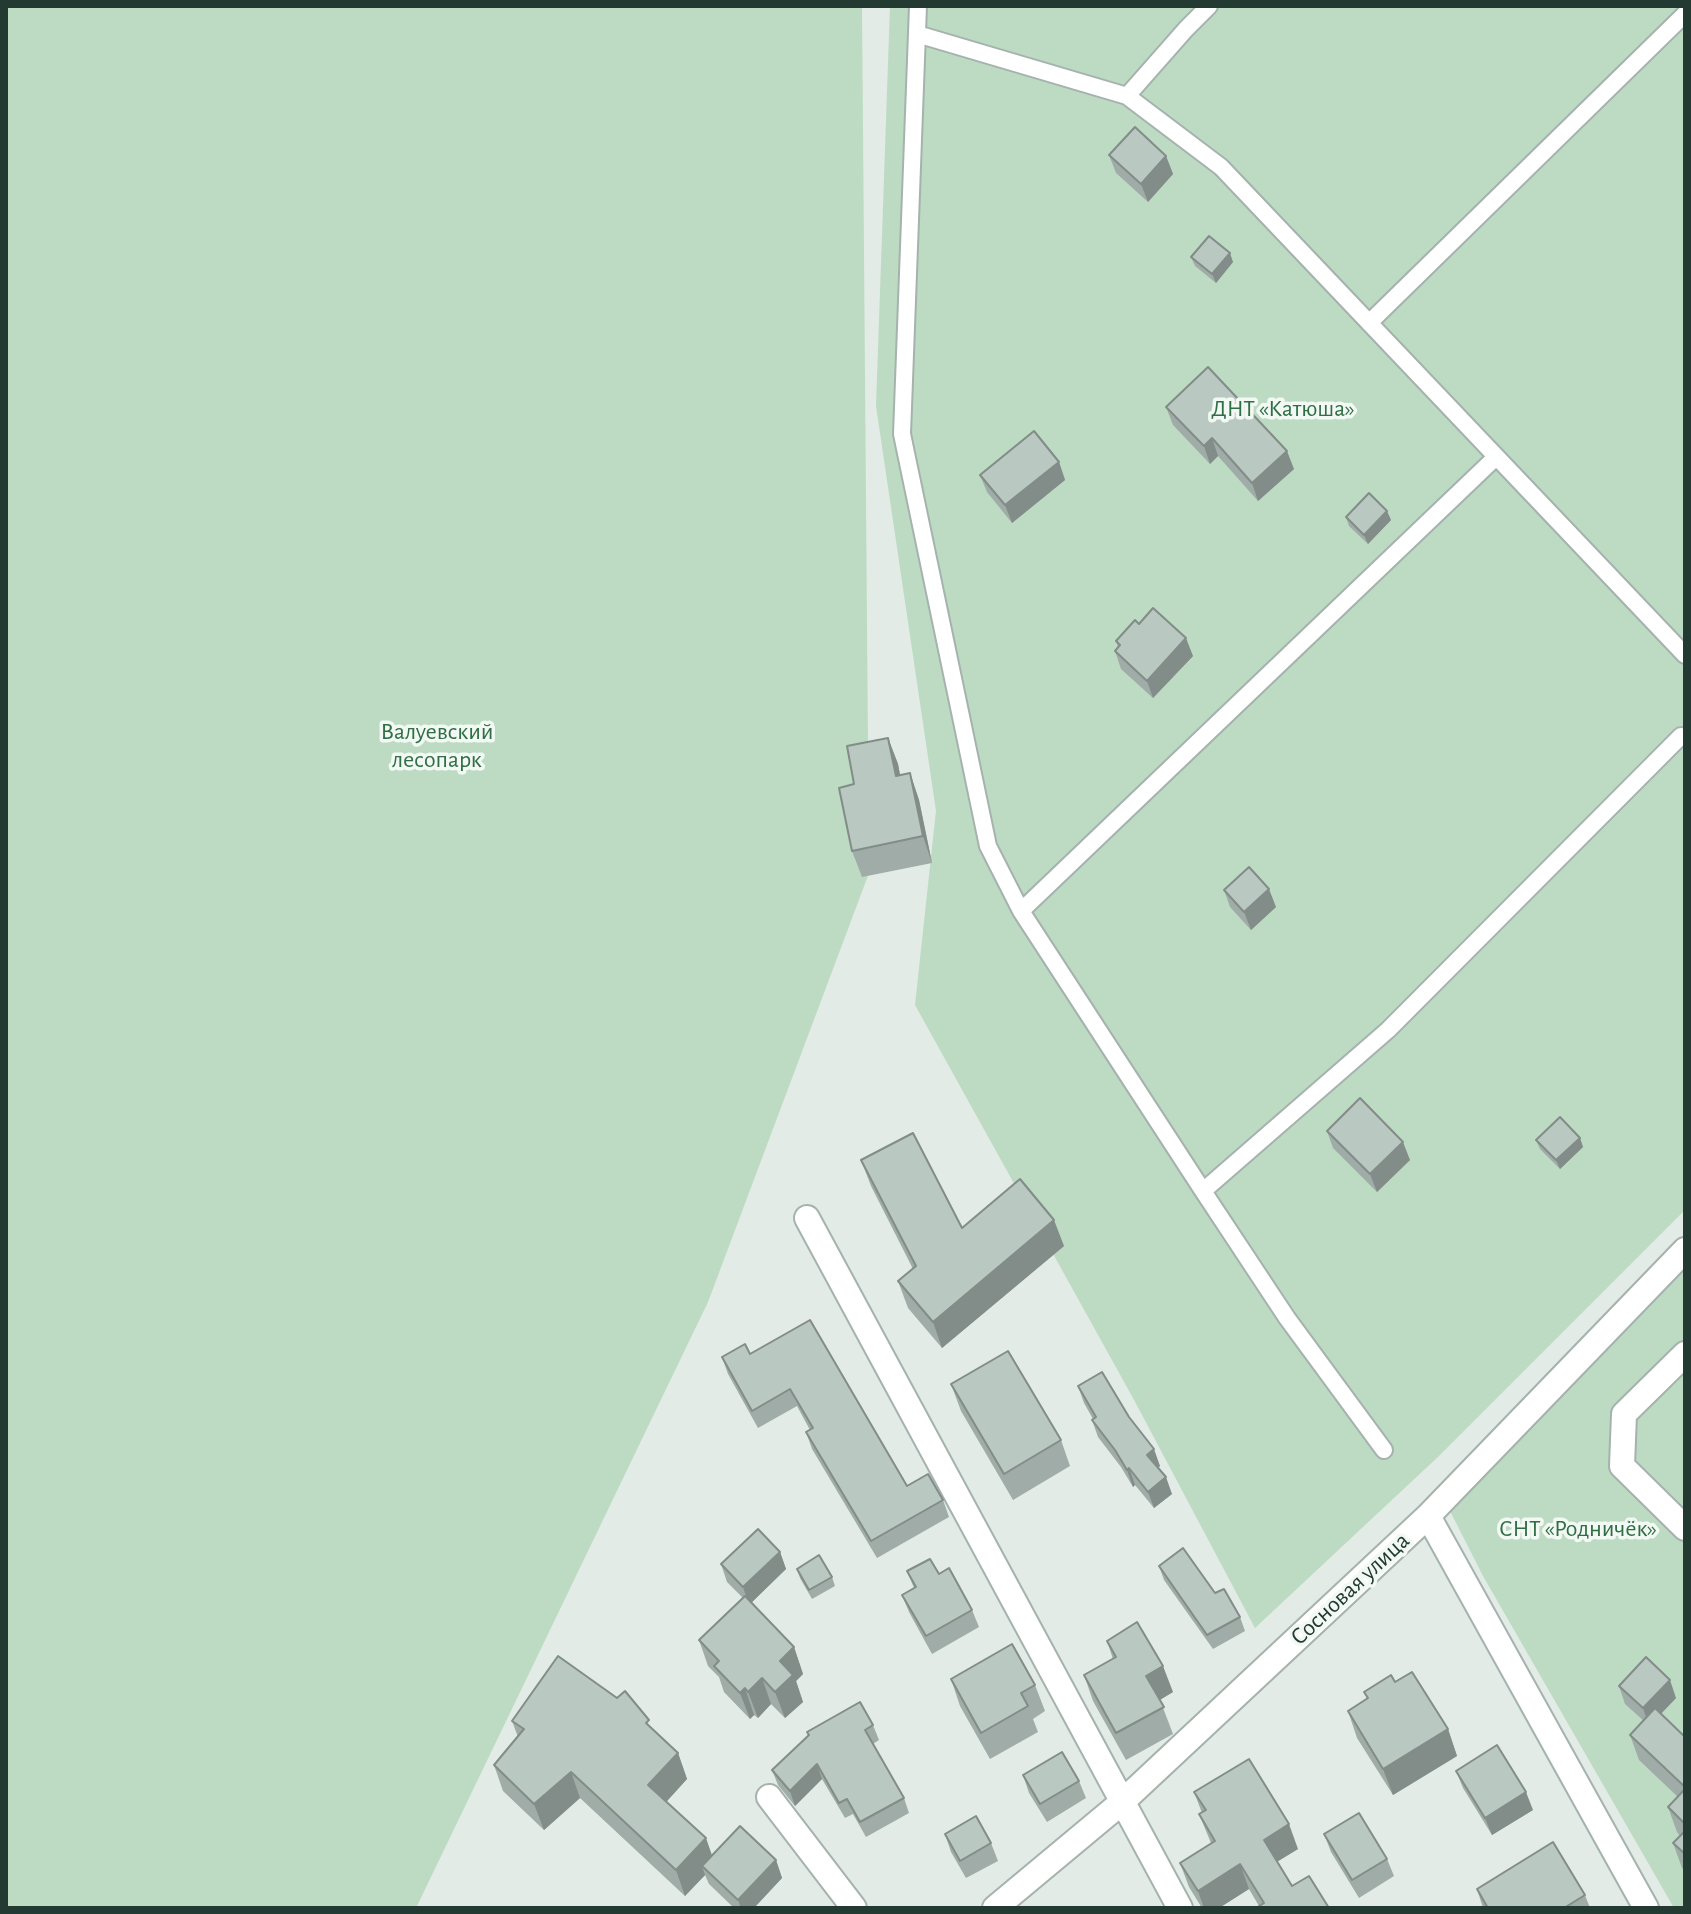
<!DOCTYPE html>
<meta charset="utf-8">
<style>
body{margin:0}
#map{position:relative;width:1691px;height:1914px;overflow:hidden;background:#e2ebe6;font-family:"Alegreya Sans",sans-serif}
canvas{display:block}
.frame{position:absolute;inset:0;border:8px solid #233a33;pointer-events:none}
</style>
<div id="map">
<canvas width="1691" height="1914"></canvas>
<div class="frame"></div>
</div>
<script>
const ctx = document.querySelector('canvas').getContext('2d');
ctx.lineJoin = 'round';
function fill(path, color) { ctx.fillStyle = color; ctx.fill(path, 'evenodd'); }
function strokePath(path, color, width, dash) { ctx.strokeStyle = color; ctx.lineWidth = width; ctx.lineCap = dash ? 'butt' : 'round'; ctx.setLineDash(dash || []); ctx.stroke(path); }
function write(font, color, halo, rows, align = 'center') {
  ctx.font = font + ' "Alegreya Sans",sans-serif'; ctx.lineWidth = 7; ctx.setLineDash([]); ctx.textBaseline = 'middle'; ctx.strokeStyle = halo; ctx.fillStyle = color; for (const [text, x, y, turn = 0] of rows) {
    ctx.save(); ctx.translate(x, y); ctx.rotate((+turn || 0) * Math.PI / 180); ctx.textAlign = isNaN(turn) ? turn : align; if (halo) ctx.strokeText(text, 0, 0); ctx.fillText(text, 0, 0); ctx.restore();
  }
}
const green = new Path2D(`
 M6,6H862L869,873L708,1302L416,1908H6Z
 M890,6H1685V1210L1440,1455L1255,1628L1133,1398L915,1005L936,811L876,406Z
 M1685,1267V1908H1674L1483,1576L1449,1509Z`);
const lane = new Path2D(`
 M918,6L902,434L988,846L1021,911L1203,1191L1287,1318L1384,1450
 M917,34L1127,96L1221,167L1685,655
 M1127,96L1186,29L1209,6
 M1369,323L1685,14
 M1021,911L1496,457
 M1203,1191L1388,1030L1681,736`);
const street = new Path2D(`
 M807,1218L1180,1908
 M1685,1354L1624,1414L1622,1466L1685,1528
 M1428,1516L1646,1908
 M769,1797L854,1908
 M995,1908L1121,1803L1428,1516L1685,1250`);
const wall = new Path2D(`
 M1109,155L1166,156L1173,174L1148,202L1116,173Z
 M1191,257L1233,262L1216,283L1195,266Z
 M1166,407L1294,469L1258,501L1218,456L1210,464L1173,425Z
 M1059,462L1065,480L1012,523L987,492L980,475Z
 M1346,517L1391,520L1368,544L1349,526Z
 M1139,624L1193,656L1153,698L1121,669L1115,651L1118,647L1116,641Z
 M888,738L898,764L900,775L910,773L919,800L932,863L862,877L852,851L854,784Z
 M1224,890L1276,907L1251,930L1230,907Z
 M1327,1131L1410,1160L1377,1192L1333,1148Z
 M1580,1138L1583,1147L1560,1169L1540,1149L1536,1140Z
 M861,1160L962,1228L1064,1246L942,1348L908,1308L898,1281L913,1269L871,1186Z
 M750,1354L907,1486L943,1500L949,1517L877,1558L812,1449L806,1432L810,1430L797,1406L758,1428L728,1374L722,1357Z
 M951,1384L1061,1440L1070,1466L1013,1500L961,1411Z
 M1078,1386L1129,1417L1160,1466L1158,1468L1172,1494L1154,1508L1135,1485L1133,1487L1121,1467L1098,1437L1092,1420L1093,1419L1084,1403Z
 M780,1552L786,1569L751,1603L794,1647L803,1674L796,1681L803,1702L785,1718L771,1704L758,1718L754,1715L750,1719L724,1692L719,1677L708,1666L699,1640L743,1598L727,1582L721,1564Z
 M1159,1566L1215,1593L1240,1617L1245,1631L1213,1649L1164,1580Z
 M797,1569L832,1577L835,1586L812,1599L800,1578Z
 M907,1571L939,1574L972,1610L979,1627L932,1654L909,1612L902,1595L914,1588Z
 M1107,1641L1173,1692L1160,1700L1173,1734L1126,1760L1093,1701L1084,1675L1113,1659Z
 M951,1679L1035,1685L1045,1711L1033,1719L1038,1732L990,1759L960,1706Z
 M1395,1682L1448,1729L1457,1756L1393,1795L1357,1738L1348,1711L1367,1699L1364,1692Z
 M1619,1686L1676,1698L1661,1714L1685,1737V1871L1682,1868L1673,1843L1680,1836L1677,1832L1668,1807L1678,1797L1639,1760L1630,1735L1644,1721L1625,1704Z
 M512,1721L652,1728L678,1753L687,1779L666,1802L712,1856L776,1860L782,1878L754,1908H734L709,1884L705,1875L685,1896L580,1798L544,1830L503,1791L494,1765L518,1737Z
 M873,1725L879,1740L873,1744L904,1798L909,1813L866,1837L853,1814L845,1818L822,1779L795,1806L778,1785L772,1770L808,1736L807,1732Z
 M1456,1771L1533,1810L1492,1835L1463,1788Z
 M1023,1775L1079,1781L1086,1798L1047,1822L1029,1793Z
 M1194,1792L1298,1849L1277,1862L1292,1886L1259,1906L1249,1889L1219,1908H1202L1189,1887L1180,1863L1211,1843L1199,1814L1202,1813Z
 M945,1834L991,1843L998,1861L966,1878L951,1852Z
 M1324,1834L1387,1859L1394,1876L1359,1898L1331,1852Z
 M1477,1889L1585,1895L1590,1908H1483Z`);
const shadedWall = new Path2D(`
 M1166,156L1173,174L1148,202L1141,184Z
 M1230,253L1233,262L1216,283L1212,274Z
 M1212,438L1218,456L1210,464L1204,446Z
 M1287,451L1294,469L1258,501L1252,483Z
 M1059,462L1065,480L1012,523L1005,505Z
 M1387,511L1391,520L1368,544L1364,535Z
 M1186,638L1193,656L1153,698L1147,681Z
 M888,738L898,764L905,802L896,776Z
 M910,773L919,800L932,863L923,836Z
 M1269,889L1276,907L1251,930L1244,912Z
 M1580,1138L1583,1147L1560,1169L1556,1160Z
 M1403,1142L1410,1160L1377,1192L1370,1174Z
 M1054,1220L1064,1246L942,1348L933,1322Z
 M1154,1449L1160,1466L1153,1471L1147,1455Z
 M1129,1468L1135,1485L1133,1487L1127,1470Z
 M1166,1477L1172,1494L1154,1508L1148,1492Z
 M780,1552L786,1569L749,1605L743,1587Z
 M794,1647L803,1674L796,1681L803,1702L785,1718L775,1692L780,1661Z
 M1163,1666L1173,1692L1156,1702L1146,1676Z
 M762,1678L771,1704L758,1718L748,1692Z
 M1670,1680L1676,1698L1649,1726L1643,1708Z
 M745,1688L754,1715L750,1719L740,1693Z
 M1448,1729L1457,1756L1393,1795L1383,1769Z
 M678,1753L687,1779L658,1811L648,1785Z
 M817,1764L822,1779L795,1806L790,1791Z
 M571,1772L580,1798L544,1830L534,1804Z
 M1526,1792L1533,1810L1492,1835L1485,1818Z
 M1289,1824L1298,1849L1273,1864L1264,1840Z
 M706,1838L715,1864L702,1866L705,1875L685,1896L676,1870Z
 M776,1860L782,1878L754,1908H741L738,1900Z
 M1240,1864L1249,1889L1219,1908H1204L1198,1891Z`);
const building = new Path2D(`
 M1135,127L1166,156L1141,184L1109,155Z
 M1209,236L1230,253L1212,274L1191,257Z
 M1208,367L1287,451L1252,483L1212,438L1204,446L1166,407Z
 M1034,431L1059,462L1005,505L980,475Z
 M1369,493L1387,511L1364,535L1346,517Z
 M1153,608L1186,638L1147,681L1115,651L1120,645L1116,641L1135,620L1139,624Z
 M888,738L896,776L910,773L923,836L852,851L839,788L854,784L847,746Z
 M1249,867L1269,889L1244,912L1224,890Z
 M1360,1098L1403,1142L1370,1174L1327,1131Z
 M1560,1117L1580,1138L1556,1160L1536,1140Z
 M913,1133L962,1228L1020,1179L1054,1220L933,1322L898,1281L916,1266L861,1160Z
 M810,1320L907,1486L928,1474L943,1500L871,1541L806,1432L813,1428L790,1389L752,1411L722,1357L745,1344L750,1354Z
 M1008,1351L1061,1440L1004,1474L951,1384Z
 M1102,1372L1129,1417L1154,1449L1147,1455L1166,1477L1148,1492L1129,1468L1127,1470L1115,1450L1092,1420L1096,1417L1078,1386Z
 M758,1529L780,1552L743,1587L721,1564Z
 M1183,1548L1215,1593L1224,1589L1240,1617L1207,1635L1159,1566Z
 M819,1555L832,1577L809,1590L797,1569Z
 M930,1559L939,1574L949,1568L972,1610L926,1636L902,1595L916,1587L907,1571Z
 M745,1596L794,1647L780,1661L793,1675L775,1692L762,1678L748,1692L745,1688L740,1693L714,1666L719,1661L699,1640Z
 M1137,1622L1163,1666L1146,1676L1164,1707L1116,1733L1084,1675L1116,1657L1107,1641Z
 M1012,1644L1035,1685L1021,1693L1028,1706L981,1733L951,1679Z
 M558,1656L617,1698L625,1691L649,1720L646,1723L678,1753L648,1785L706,1838L676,1870L571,1772L534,1804L494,1765L524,1729L512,1721Z
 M1646,1657L1670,1680L1643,1708L1619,1686Z
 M1412,1672L1448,1729L1383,1769L1348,1711L1368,1698L1364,1692L1391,1675L1395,1682Z
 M860,1702L873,1725L865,1730L904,1798L860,1822L847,1799L839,1803L817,1764L790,1791L772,1770L809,1735L807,1732Z
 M1655,1708L1685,1737V1787L1630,1735Z
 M1497,1745L1526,1792L1485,1818L1456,1771Z
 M1062,1752L1079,1781L1040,1804L1023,1775Z
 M1249,1759L1289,1824L1264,1840L1292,1886L1309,1876L1329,1908H1256L1264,1903L1240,1864L1198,1891L1180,1863L1215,1841L1199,1814L1206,1810L1194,1792Z
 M1685,1789V1824L1668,1807Z
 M1359,1813L1387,1859L1352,1880L1324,1834Z
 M976,1816L991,1843L960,1861L945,1834Z
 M740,1826L776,1860L738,1900L702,1866Z
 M1685,1831V1854L1673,1843Z
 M1553,1842L1585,1895L1564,1908H1488L1477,1889Z`);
const parkNames = [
 ["ДНТ «Катюша»",1283,409],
 ["Валуевский",437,732],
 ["лесопарк",437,760],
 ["СНТ «Родничёк»",1578,1529]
];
const streetNames = [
 ["Сосновая улица",1350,1589,-43]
];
fill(green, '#bcdbc2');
strokePath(lane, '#a5b2ad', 20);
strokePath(street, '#a5b2ad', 28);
strokePath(lane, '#fff', 16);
strokePath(street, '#fff', 24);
fill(wall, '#a0aca7');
fill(shadedWall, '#828c88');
fill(building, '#bac8c2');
strokePath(building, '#828c88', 2);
write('24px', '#306e44', '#f2f8f4', parkNames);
write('24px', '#233a33', '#f2f8f4', streetNames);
</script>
